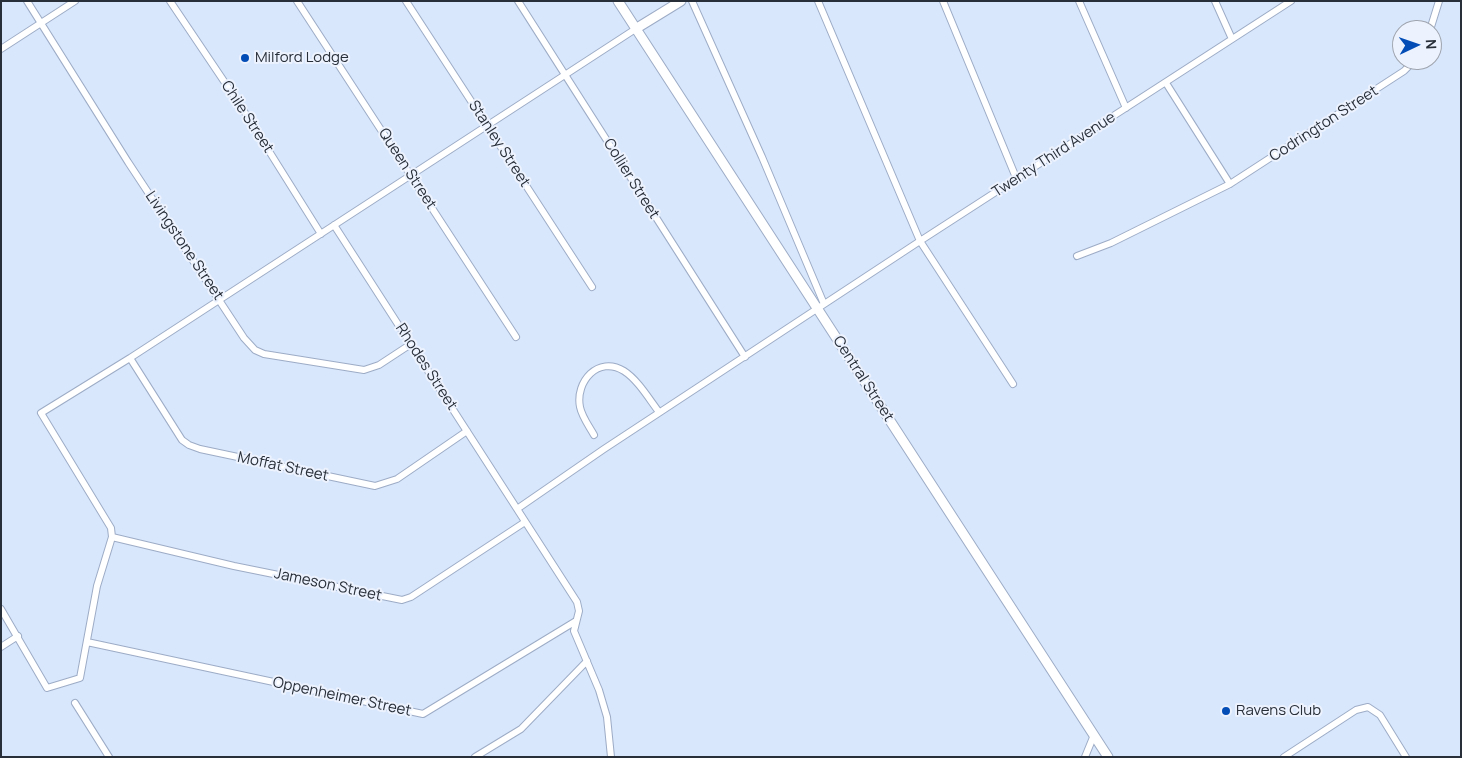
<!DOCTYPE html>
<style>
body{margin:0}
#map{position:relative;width:1462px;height:758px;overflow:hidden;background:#d9e7fc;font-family:Manrope,sans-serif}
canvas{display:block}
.frame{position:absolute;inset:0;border:2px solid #292f39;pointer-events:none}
.north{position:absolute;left:1392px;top:20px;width:50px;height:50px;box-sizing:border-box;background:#edf3fe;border:1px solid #9fa5af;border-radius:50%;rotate:87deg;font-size:14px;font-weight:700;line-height:20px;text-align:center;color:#292f39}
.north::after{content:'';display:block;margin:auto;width:18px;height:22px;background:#034db7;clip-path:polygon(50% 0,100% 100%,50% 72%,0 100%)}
</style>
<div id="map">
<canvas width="1462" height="758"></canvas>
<div class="frame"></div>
<div class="north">N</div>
</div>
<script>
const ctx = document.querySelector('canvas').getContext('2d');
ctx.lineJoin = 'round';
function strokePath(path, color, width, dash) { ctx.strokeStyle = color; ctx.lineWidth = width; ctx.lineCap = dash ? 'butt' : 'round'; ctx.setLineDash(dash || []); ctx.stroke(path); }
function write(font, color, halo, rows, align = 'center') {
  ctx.font = font + ' Manrope,sans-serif'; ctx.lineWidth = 4; ctx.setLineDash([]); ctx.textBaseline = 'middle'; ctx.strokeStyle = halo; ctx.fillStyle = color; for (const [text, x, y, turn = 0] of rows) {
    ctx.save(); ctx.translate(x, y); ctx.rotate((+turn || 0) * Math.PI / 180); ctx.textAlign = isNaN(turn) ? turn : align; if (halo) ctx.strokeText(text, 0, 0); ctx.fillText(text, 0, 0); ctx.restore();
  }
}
const street = new Path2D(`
 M27,1L128,162L244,338L255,350L264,354L364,370L379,365L411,344
 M170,1L242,108L321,234
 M297,1L516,337
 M406,1L592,287
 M518,1L745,357
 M692,1L762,157L824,304
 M818,1L920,241L1013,384
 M943,1L1017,180
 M1079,1L1126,108
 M1215,1L1232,39
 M1430,30L1439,1
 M1,49L75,1
 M1166,83L1230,184
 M334,225L577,602L579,611L574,631L599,690L607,717L611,757
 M1077,256L1111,243L1230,184L1404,71L1415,60
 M130,358L182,440L189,445L200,449L375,486L397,479L467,431
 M594,435C589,426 582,417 580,407C575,382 598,355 624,371C638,380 649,399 659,412
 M517,509L604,449L920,241L1291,1
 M112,537L234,566L402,600L411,597L525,522
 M1,609L47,688L80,678L97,586L112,537L111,528L41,413L130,358L637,28
 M87,642L423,714L576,621
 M1,647L18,636
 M75,703L109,757
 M475,757L521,729L587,661
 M1085,757L1094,735
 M1284,757L1356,710L1368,707L1380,715L1406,757`);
const secondary = new Path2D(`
 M618,1L1108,757
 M637,28L681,1`);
const markers = [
 [245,58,5,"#034db7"],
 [1226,711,5,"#034db7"]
];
const poiNames = [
 ["Milford Lodge",255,58],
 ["Ravens Club",1236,711]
];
const streetNames = [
 ["Chile Street",247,117,57],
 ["Codrington Street",1324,124,-33],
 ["Stanley Street",499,144,57],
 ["Twenty Third Avenue",1054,155,-33],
 ["Queen Street",407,169,57],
 ["Collier Street",631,179,58],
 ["Livingstone Street",184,246,56],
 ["Rhodes Street",426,367,57],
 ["Central Street",863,379,57],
 ["Moffat Street",283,467,12],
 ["Jameson Street",328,585,12],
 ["Oppenheimer Street",342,697,12]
];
strokePath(street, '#9dacc6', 8);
strokePath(secondary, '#9dacc6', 11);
strokePath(street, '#fff', 6);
strokePath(secondary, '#fff', 9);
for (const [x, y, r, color] of markers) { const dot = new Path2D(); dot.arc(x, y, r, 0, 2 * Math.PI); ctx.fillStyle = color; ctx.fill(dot); strokePath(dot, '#edf3fe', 2); }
write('15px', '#292f39', '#edf3fe', poiNames, 'left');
write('15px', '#292f39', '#edf3fe', streetNames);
</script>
